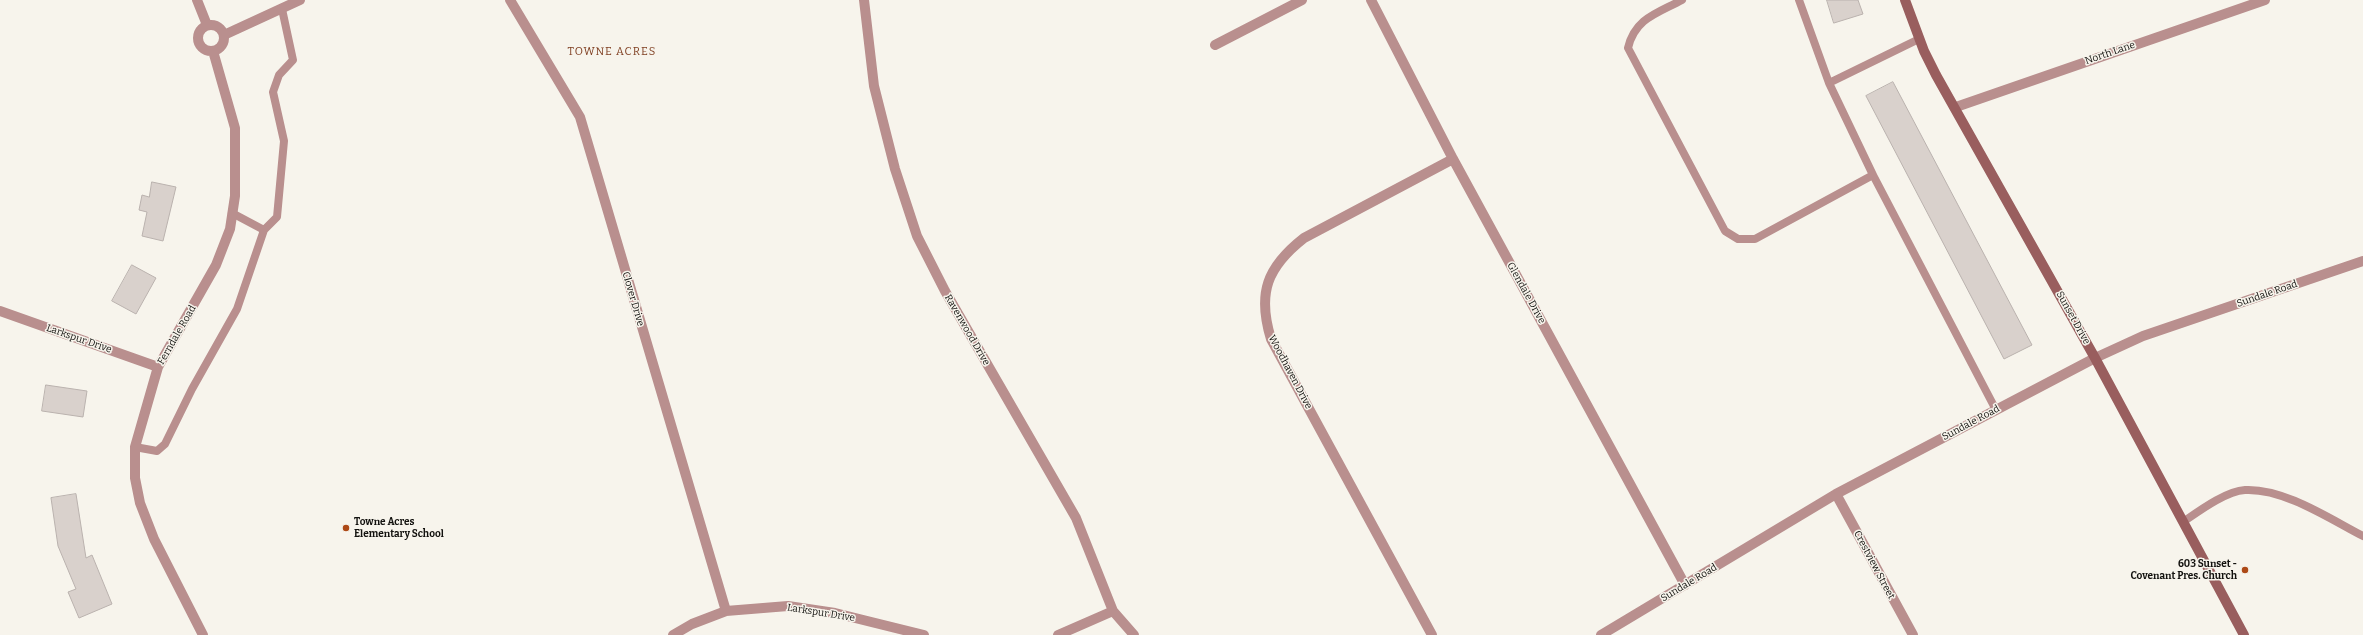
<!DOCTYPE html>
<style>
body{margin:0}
canvas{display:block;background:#f7f4ec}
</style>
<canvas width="2363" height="635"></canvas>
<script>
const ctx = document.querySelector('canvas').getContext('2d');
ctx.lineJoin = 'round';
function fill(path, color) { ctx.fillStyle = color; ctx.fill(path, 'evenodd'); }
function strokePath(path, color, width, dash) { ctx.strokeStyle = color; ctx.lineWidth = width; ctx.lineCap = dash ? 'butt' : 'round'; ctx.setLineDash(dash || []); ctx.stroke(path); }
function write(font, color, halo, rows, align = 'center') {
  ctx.font = font + ' Bitter,serif'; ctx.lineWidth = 3; ctx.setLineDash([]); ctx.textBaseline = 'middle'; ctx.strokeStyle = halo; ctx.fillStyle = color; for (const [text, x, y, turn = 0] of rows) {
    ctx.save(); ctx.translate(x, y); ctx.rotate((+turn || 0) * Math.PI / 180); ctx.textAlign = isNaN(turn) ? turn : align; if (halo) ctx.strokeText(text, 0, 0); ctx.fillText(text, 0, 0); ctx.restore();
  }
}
const building = new Path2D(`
 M1827,0H1858L1863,14L1834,23Z
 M1893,82L2032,345L2004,359L1866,96Z
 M152,182L176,187L163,241L142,236L147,212L139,210L142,195L149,197Z
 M132,265L156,278L136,314L112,301Z
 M46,385L87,391L83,417L42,411Z
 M76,494L86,558L92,555L112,604L79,618L68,592L76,589L58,546L51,498Z`);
const service = new Path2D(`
 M1682,0C1658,13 1635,18 1628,48L1725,231L1738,239H1755L1873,175
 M1799,0L1829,83L1873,175L1996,410
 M1829,83L1919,39
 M232,213L264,230
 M135,447L157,451L165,444L192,389L237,309L264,230L277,217L284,141L273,92L279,75L293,60L282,9
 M2183,522C2199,511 2226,491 2245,490C2284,488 2330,519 2363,536`);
const minor = new Path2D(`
 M197,0L207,25
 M510,0L580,117L726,611
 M864,0L874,86L895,169L917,236L945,291L1076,518L1113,611L1134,635
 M1371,0L1453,159L1685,585
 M198 38a13 13 0 1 1 26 0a13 13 0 1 1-26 0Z
 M224,35L300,0
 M1215,45L1302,0
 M1956,107L2265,0
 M0,311L158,367
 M1836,494L1913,635
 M203,635L154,539L140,503L135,478V447L158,367L216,265L230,229L235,196V128L213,51
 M673,635L692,624L726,611L788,606L835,613L924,635
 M1058,635L1113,611
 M1432,635L1271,339C1257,293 1267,267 1304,238L1453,159
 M1601,635L1836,494L2095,358L2143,336L2363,261`);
const secondary = new Path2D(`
 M1905,0L1924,51L1936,75L2095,358L2244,635`);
const markers = [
 [346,528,4,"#ad4916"],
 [2245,570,4,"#ad4916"]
];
const streetNames = [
 ["North Lane",2110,53,-19],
 ["Glendale Drive",1526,293,61],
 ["Sundale Road",2267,294,-19],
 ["Clover Drive",633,299,74],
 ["Sunset Drive",2073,318,61],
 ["Ravenwood Drive",967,330,60],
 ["Ferndale Road",177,335,-60],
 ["Larkspur Drive",79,339,19],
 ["Woodhaven Drive",1290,372,62],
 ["Sundale Road",1971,423,-28],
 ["Crestview Street",1874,565,62],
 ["Sundale Road",1689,583,-31],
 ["Larkspur Drive",821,613,9]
];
const poiNames = [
 ["Towne Acres",354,522],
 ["Elementary School",354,534],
 ["603 Sunset -",2237,564,"right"],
 ["Covenant Pres. Church",2237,576,"right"]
];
const neighbourhoodNames = [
 ["TOWNE ACRES",612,52]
];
fill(building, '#d9d1cc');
strokePath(building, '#bab2ae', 1);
strokePath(service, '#b98f8e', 8);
strokePath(minor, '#b98f8e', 10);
strokePath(secondary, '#995e5e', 10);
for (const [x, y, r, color] of markers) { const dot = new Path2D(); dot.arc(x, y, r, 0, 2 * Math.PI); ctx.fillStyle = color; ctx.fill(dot); strokePath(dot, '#f7f4ec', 1.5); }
write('10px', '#12110e', '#f7f4ec', streetNames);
write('bold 10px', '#12110e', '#f7f4ec', poiNames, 'left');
ctx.letterSpacing = '1px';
write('11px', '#7e3d1f', '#f7f4ec', neighbourhoodNames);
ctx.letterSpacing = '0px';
</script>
